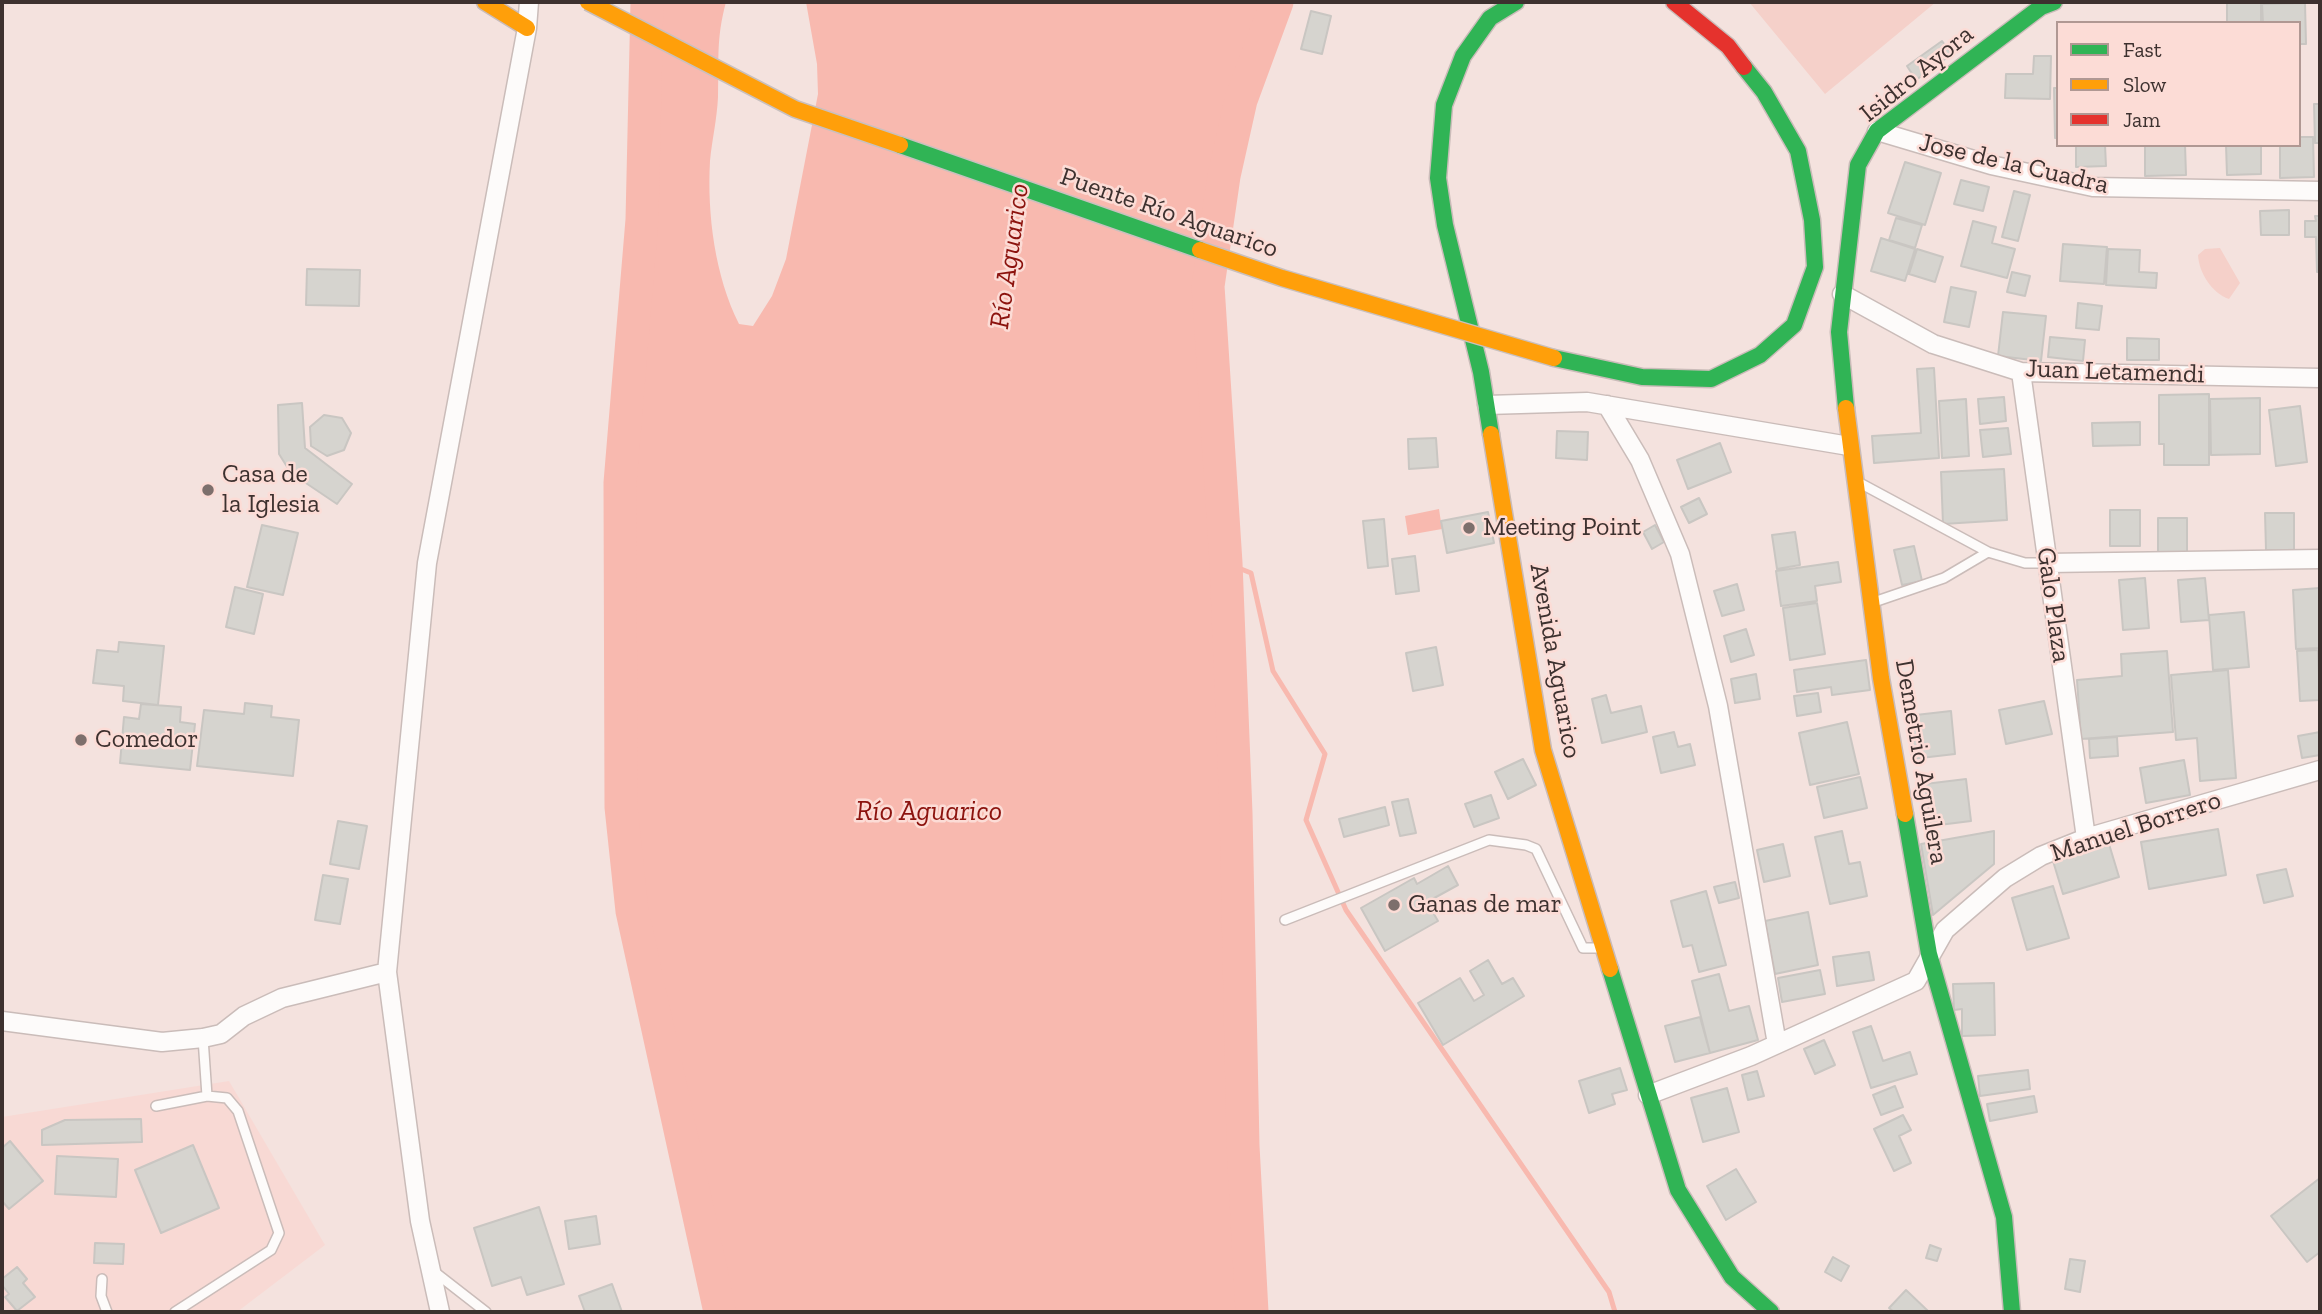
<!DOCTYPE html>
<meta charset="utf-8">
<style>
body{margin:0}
#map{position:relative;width:2322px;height:1314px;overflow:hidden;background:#f4e2de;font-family:"Zilla Slab",serif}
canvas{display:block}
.frame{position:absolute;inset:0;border:4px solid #3d312f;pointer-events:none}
.legend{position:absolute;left:2056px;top:21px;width:245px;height:126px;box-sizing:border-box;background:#fcdcd6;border:2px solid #b09893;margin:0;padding:9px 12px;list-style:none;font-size:21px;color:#3d312f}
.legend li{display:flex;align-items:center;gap:14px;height:35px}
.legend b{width:35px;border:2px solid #b09893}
</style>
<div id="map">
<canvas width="2322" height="1314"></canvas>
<div class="frame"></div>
<ul class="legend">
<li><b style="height:9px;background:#30b455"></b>Fast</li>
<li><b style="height:9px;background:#ff9f0a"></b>Slow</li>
<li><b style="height:9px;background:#e5322d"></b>Jam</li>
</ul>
</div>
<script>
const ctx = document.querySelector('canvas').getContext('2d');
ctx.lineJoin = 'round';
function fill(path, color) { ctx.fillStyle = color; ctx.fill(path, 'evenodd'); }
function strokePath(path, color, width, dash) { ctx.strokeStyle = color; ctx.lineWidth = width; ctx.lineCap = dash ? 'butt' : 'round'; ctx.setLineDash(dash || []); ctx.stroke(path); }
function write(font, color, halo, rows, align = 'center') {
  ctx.font = font + ' "Zilla Slab",serif'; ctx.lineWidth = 5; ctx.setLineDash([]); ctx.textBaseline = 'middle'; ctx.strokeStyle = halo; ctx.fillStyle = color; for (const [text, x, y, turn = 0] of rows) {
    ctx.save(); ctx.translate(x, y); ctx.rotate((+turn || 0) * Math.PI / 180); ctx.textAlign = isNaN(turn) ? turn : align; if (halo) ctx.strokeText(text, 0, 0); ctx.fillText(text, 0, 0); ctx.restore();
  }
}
const built = new Path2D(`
 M229,1081L325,1245L237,1312H2V1117Z`);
const green = new Path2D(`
 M1749,2H1936L1825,94Z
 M2220,248L2240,283L2229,299C2212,293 2199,273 2198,255L2205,249Z`);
const water = new Path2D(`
 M647,2H726C716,39 719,60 718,97C717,119 712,140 710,161C707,215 715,276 739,324L753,326L772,296L786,259L818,94L817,64L806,2H1277L1241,100L1224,176L1208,286L1226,563L1236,813L1243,1146L1252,1312H720L632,911L621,807L620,483L642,220Z
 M1439,509L1442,529L1408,535L1405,516Z`);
const stream = new Path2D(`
 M1221,561L1251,573L1273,671L1325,754L1306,820L1346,910L1609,1292L1615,1312`);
const river = new Path2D(`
 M647,2L642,220L620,483L621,807L632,911L720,1312
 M1252,1312L1243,1146L1236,813L1226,563L1208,286L1224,176L1241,100L1277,2`);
const building = new Path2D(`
 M2227,2H2261V23H2227Z
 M2305,3L2306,44H2299V23H2263L2262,4Z
 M1311,11L1331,16L1322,54L1301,49Z
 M1942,41L1952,54L1916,80L1907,66Z
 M2034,56H2051L2050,99L2005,98L2006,74H2033Z
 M2054,88H2058V138H2055Z
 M2314,104H2320V143H2315Z
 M2299,137H2313L2314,177L2280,178V145H2299Z
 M2076,145H2105L2106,166L2076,167Z
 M2145,145H2185L2186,175L2145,176Z
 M2226,145H2261V174L2227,175Z
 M1905,162L1941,173L1925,225L1888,213Z
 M1961,180L1989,187L1983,211L1954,204Z
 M2014,191L2030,195L2018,241L2002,237Z
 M2289,210V235H2261L2260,211Z
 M2315,216H2320V272H2317L2316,237H2305V221H2316Z
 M1896,218L1922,225L1915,248L1889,240Z
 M1973,221L1996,227L1992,243L2015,249L2007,278L1961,266Z
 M1881,238L1915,249L1905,281L1871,271Z
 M2063,244L2107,247L2104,284L2060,281Z
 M1917,249L1943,257L1935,282L1909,274Z
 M2108,249L2140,250L2139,272L2157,273L2156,288L2106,285Z
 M307,269L360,270L359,306L306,305Z
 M2012,272L2030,276L2025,296L2007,292Z
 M1951,287L1976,292L1969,327L1944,322Z
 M2078,303L2102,306L2099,330L2076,328Z
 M2003,312L2046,316L2041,361L1998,356Z
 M2050,337L2085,340L2083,361L2048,357Z
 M2127,338L2159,339V360H2127Z
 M1934,368L1939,458L1874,463L1872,436L1921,433L1917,369Z
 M2209,394V465H2164V444H2159V395Z
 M2004,397L2006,421L1980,424L1978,399Z
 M2260,398V454L2211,455L2210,399Z
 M1966,399L1969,456L1942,458L1939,401Z
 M302,403L305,448L352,484L337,504L291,473L279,454L278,405Z
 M2300,406L2307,462L2276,466L2269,410Z
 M324,415L342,418L351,433L344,450L327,456L311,446L310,427Z
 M2140,422V445L2093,446L2092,423Z
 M2008,428L2011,454L1983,457L1980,430Z
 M1557,431L1588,432L1587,460L1556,458Z
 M1436,438L1438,467L1409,469L1408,439Z
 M1720,443L1731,472L1688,489L1677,460Z
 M2004,469L2007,520L1943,524L1941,472Z
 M1699,498L1707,514L1689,523L1681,507Z
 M2110,510H2140V546H2110Z
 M1488,512L1494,543L1447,553L1441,521Z
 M2265,513H2294V550H2266Z
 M2158,518H2187V553H2158Z
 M1384,519L1388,566L1368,568L1363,521Z
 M262,525L298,533L283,595L247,587Z
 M1655,525L1664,542L1652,549L1643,532Z
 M1795,532L1800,565L1777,569L1772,535Z
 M1914,546L1922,581L1902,585L1894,550Z
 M1415,556L1419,591L1396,594L1392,559Z
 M1838,562L1841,582L1815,586L1817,601L1781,606L1776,571Z
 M2145,578L2149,628L2123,630L2119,580Z
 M2205,578L2209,620L2181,622L2178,580Z
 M1737,584L1744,610L1722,616L1714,591Z
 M235,587L263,594L254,634L226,627Z
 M2320,588V648L2296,649L2293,590Z
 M1817,603L1825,654L1790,660L1783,608Z
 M2244,612L2249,667L2213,670L2209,615Z
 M1746,629L1754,655L1731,662L1724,636Z
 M119,642L164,646L158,705L123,701L124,686L93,683L97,650L118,652Z
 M1436,647L1443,685L1413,691L1406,653Z
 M2318,650L2320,700L2300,701L2297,651Z
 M2167,651L2173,732L2081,739L2077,680L2122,676L2121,654Z
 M1866,660L1870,690L1832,695L1831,687L1797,692L1794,670Z
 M2228,670L2236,778L2200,781L2197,738L2176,740L2171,675Z
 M1756,674L1760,699L1735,703L1731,679Z
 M1818,693L1821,712L1797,716L1794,696Z
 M1606,695L1611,713L1641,706L1647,732L1602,743L1592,699Z
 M2044,701L2052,734L2006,744L1999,710Z
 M245,703L272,706L271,717L299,720L293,776L197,766L204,710L244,714Z
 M141,704L181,707L180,722L195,724L190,770L120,763L124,717L139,719Z
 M1951,711L1955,754L1912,759L1907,716Z
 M1847,722L1859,774L1810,785L1799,733Z
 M1674,732L1678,747L1690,744L1695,765L1661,773L1653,737Z
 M2320,732V755L2302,758L2298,736Z
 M2117,737L2118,756L2090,758L2089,739Z
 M1523,759L1536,785L1508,799L1495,772Z
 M2184,760L2190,795L2146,803L2140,768Z
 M1860,777L1867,808L1824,818L1817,787Z
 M1966,779L1971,821L1931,826L1925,784Z
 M1491,795L1499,818L1474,827L1465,804Z
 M1408,799L1416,833L1400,836L1392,802Z
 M1385,807L1389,825L1344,837L1339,819Z
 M338,821L367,826L359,869L330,864Z
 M2218,829L2226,875L2149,889L2141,842Z
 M1842,831L1849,864L1860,862L1867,896L1830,904L1815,837Z
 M1994,831V864L1933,915L1921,844Z
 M1783,844L1790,876L1764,882L1757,850Z
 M2109,844L2119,877L2063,894L2053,861Z
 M1448,866L1458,885L1427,902L1438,921L1385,951L1361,908L1414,878L1417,884Z
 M2286,869L2293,896L2264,903L2257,875Z
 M323,875L348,879L340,924L315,920Z
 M1735,882L1739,898L1719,903L1714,887Z
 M2053,886L2069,938L2027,950L2012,898Z
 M1706,891L1726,965L1699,972L1692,945L1683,947L1671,901Z
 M1808,912L1818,965L1775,974L1765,921Z
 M1869,952L1874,980L1837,986L1833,957Z
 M1488,960L1502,984L1513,978L1524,996L1443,1045L1418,1003L1460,978L1474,1001L1484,995L1470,971Z
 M1820,970L1825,994L1782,1002L1778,978Z
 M1719,974L1729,1011L1749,1006L1758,1040L1710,1053L1692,981Z
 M1994,983L1995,1035L1962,1036V1009L1954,1010L1953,984Z
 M1700,1017L1710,1053L1675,1062L1665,1026Z
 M1871,1026L1883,1061L1910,1052L1917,1074L1871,1088L1853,1032Z
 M1824,1040L1835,1065L1815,1074L1804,1049Z
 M1620,1068L1627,1090L1612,1094L1615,1104L1589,1113L1579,1081Z
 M2028,1070L2030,1089L1980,1096L1978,1076Z
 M1757,1071L1764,1096L1748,1100L1742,1075Z
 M1895,1086L1903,1107L1881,1115L1873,1095Z
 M1727,1088L1739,1132L1703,1142L1691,1098Z
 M2034,1096L2037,1112L1990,1121L1987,1104Z
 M1903,1115L1911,1130L1899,1136L1911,1163L1894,1171L1874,1129Z
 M141,1119L142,1142L42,1145V1130L65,1120Z
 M10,1141L43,1181L9,1209L2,1201V1148Z
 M193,1145L219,1208L161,1233L135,1170Z
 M57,1156L118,1159L116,1197L55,1194Z
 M1736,1169L1756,1202L1726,1220L1707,1186Z
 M2320,1178V1252L2307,1262L2271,1216Z
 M539,1207L564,1284L527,1295L521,1277L492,1286L474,1228Z
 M596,1216L600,1244L569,1249L565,1221Z
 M95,1243L124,1244L123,1264L94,1263Z
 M1930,1245L1941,1249L1937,1261L1926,1258Z
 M1833,1257L1849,1266L1841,1281L1825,1272Z
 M2070,1259L2085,1261L2080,1292L2065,1289Z
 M17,1267L27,1279L23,1283L35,1297L17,1311L5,1297L9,1294L2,1285V1279Z
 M612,1284L622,1312H585L579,1296Z
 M1906,1290L1928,1311L1926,1312H1894L1889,1308Z`);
const lane = new Path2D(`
 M1858,482L1988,552L2025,563H2047
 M1874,602L1944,578L1988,552
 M1285,920L1489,840L1526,845L1536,849L1583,948H1598
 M203,1038L207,1096
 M156,1106L207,1096L227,1098L238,1111L279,1233L271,1250L175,1312
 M432,1270L486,1312
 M102,1279L101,1296L107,1312`);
const street = new Path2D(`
 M1877,131L1991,165L2093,187L2320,191
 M1842,294L1933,344L2021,372L2320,378
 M2021,372L2086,838
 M1487,405L1587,402L1849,446
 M1607,405L1640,460L1680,554L1718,706L1777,1044
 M2047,563L2320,559
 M2,1021L162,1042L203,1038L221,1034L244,1016L282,998L387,972
 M1648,1095L1751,1056L1916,981L1945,930L2005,878L2041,856L2086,838L2320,770
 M440,1312L420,1221L387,972L427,563L527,28L529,2`);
const fast = new Path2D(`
 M1554,358L1642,377L1711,379L1760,355L1794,325L1815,267L1812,220L1798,151L1764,92L1744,67
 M1846,408L1839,332L1858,165L1877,131L2041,7L2054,2
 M1491,434L1481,372L1445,225L1438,178L1444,105L1463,56L1490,18L1516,2
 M1905,814L1929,954L2004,1217L2012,1312
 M1610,969L1678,1190L1732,1277L1771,1312`);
const slow = new Path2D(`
 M485,2L527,28
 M1846,408L1881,678L1905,814
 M1491,434L1543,750L1610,969`);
const jam = new Path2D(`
 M1674,2L1728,46L1744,67`);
const fastBridge = new Path2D(`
 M900,145L1200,250`);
const slowBridge = new Path2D(`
 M588,2L795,109L900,145
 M1200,250L1282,278L1554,358`);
const markers = [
 [208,490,7,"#7d6f6c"],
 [1469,528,7,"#7d6f6c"],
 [81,740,7,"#7d6f6c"],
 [1394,905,7,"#7d6f6c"]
];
const streetNames = [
 ["Isidro Ayora",1917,74,-39],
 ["Jose de la Cuadra",2014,164,13],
 ["Puente Río Aguarico",1169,213,19],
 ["Juan Letamendi",2115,372,2],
 ["Galo Plaza",2053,605,82],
 ["Avenida Aguarico",1555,661,80],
 ["Demetrio Aguilera",1921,762,80],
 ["Manuel Borrero",2136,827,-18]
];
const poiNames = [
 ["Casa de",222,475],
 ["la Iglesia",222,505],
 ["Meeting Point",1483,528],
 ["Comedor",95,740],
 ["Ganas de mar",1408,905]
];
const waterNames = [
 ["Río Aguarico",1010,256,-82],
 ["Río Aguarico",929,812]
];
fill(built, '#f8d9d4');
fill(green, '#f5d0c9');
fill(water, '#f8b9af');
strokePath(stream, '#f8b9af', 5);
strokePath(river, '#f8b9af', 33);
fill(building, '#d6d4cf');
strokePath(building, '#c9c6c2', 2);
strokePath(lane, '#cabcb9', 12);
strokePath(street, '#cabcb9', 21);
strokePath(fast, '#cabcb9', 19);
strokePath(slow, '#cabcb9', 19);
strokePath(jam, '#cabcb9', 19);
strokePath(lane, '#fdfbfa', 9);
strokePath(street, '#fdfbfa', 18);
strokePath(fast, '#30b455', 16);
strokePath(slow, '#ff9f0a', 16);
strokePath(jam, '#e5322d', 16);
strokePath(fastBridge, '#c9c0be', 19, []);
strokePath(slowBridge, '#c9c0be', 19, []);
strokePath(fastBridge, '#30b455', 16);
strokePath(slowBridge, '#ff9f0a', 16);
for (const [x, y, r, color] of markers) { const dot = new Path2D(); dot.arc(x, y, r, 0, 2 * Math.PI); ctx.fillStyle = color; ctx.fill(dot); strokePath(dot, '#fcdcd6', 2.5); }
write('26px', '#3d312f', '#fcdcd6', streetNames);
write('26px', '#3d312f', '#fcdcd6', poiNames, 'left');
write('italic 28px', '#8c130e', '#fcdcd6', waterNames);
</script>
